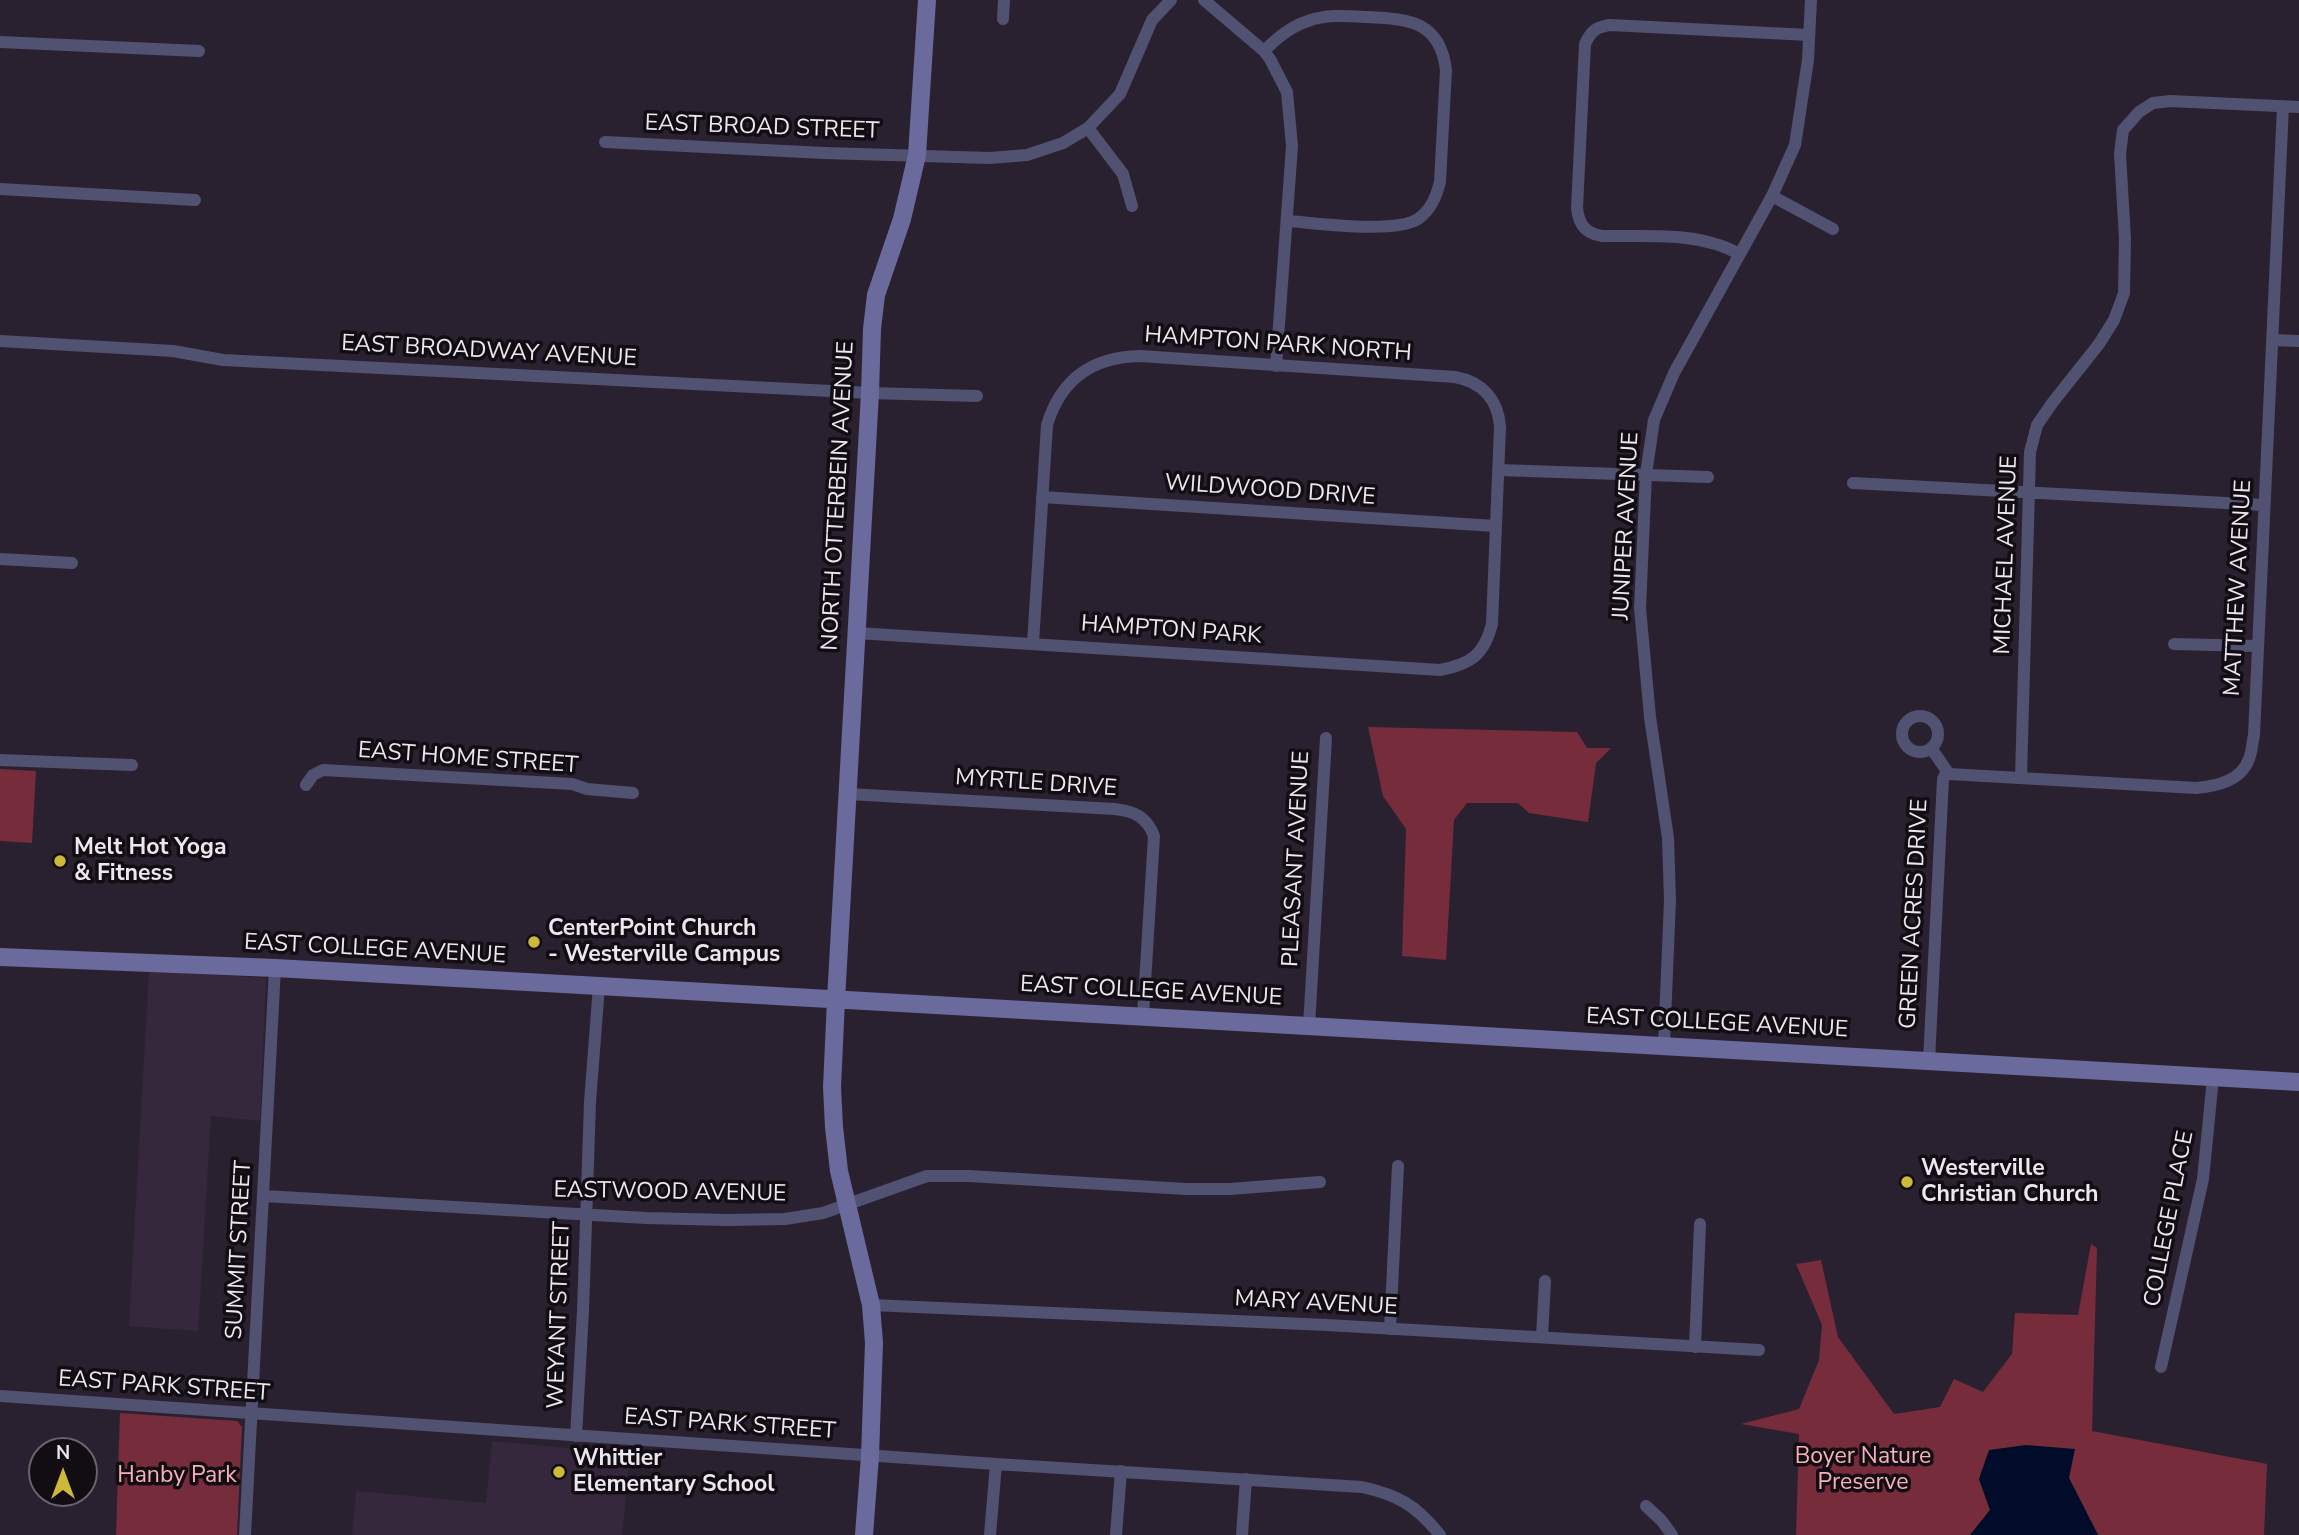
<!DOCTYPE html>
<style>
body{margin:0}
#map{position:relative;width:2299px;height:1535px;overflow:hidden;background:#2a2130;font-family:"Nunito Sans",sans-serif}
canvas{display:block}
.north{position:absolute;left:28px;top:1437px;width:70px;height:70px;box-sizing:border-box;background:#110d13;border:2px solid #69646b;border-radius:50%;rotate:0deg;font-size:19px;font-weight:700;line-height:28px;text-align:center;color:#ece6f0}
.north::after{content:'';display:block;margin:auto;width:24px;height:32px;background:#ccb939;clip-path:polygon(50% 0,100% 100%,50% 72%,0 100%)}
</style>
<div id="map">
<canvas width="2299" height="1535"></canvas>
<div class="north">N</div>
</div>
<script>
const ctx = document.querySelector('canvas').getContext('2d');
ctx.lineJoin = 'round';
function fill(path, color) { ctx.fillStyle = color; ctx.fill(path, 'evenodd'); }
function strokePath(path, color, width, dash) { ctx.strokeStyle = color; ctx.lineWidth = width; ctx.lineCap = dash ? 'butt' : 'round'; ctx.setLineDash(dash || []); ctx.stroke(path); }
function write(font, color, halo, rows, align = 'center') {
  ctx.font = font + ' "Nunito Sans",sans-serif'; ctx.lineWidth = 7; ctx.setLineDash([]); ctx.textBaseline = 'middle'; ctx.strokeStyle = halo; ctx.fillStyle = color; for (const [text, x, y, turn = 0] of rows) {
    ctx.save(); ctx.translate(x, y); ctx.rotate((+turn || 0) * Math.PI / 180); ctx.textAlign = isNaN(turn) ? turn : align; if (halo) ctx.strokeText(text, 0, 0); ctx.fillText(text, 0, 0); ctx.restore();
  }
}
const built = new Path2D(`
 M149,971L266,978L260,1121L211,1116L198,1331L129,1326Z
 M492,1441L630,1454L622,1535H352L356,1491L486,1503Z`);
const green = new Path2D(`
 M1368,727L1577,732L1587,748H1611L1596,763L1588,822L1529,813L1518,803H1467L1454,820L1446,960L1402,956L1406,829L1383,796Z
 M0,769L36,771L32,843L0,841Z
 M2091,1244L2097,1248L2092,1431L2267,1464L2264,1535H2098L2069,1478L1979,1479L1990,1510L1970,1535H1796L1799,1434L1741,1424L1799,1409L1819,1360L1822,1325L1796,1264L1821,1260L1838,1337L1894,1414L1940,1407L1954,1379L1983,1392L2012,1354L2015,1313L2078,1315Z
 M120,1413L237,1421L242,1427L237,1535H116Z`);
const water = new Path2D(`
 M2026,1445L2075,1449L2069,1478L2098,1535H1970L1990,1510L1979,1479L1989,1450Z`);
const street = new Path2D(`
 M1204,0L1264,51L1270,59L1287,92L1292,146L1276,366
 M1003,19L1004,0
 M0,42L199,51
 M1264,51C1277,38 1290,27 1308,21C1327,14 1348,16 1367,17C1409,19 1440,21 1446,70L1440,182C1436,197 1431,210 1418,219C1395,234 1317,223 1288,221
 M1088,128L1123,174L1132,206
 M605,142L824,153L990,158L1027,155L1063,143L1088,128L1120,94L1152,20L1171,0
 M0,189L195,200
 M1772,196L1833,229
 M1739,254C1700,231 1646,237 1602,236C1585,233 1579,225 1577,208L1585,44C1591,31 1596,27 1610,25L1809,35
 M2272,340L2299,341
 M0,341L173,351L223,360L870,393L977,396
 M1498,470L1708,477
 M1853,483L2263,505
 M1042,497L1495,526
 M0,559L72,563
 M857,633L1440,670C1471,664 1484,655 1492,624L1500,427C1498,399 1482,382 1455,377L1140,356C1092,357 1061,379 1047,425L1033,643
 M2174,644L2256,646
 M1902 734a18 18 0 1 1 36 0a18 18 0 1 1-36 0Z
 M1931,748L1949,774
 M0,760L132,765
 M1949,774L2196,788C2217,786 2241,781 2249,759C2252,752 2252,743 2254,735L2283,106
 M2021,778L2030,452L2037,425L2053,402L2099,344L2114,320L2124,293L2125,239L2120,154L2123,130L2139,112L2153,103L2170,101L2299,107
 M306,785L313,775L323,770L572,784L587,789L633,793
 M848,794L1115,809C1134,811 1147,817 1154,836L1143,1016
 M1309,1026L1326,738
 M1664,1045L1670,900L1668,838L1650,717L1640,608L1646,474L1654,420L1674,373L1772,196L1795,145L1808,60L1811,0
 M1929,1061L1943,779L1945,775L1949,774
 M264,1196L646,1218L727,1220L785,1219L823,1213L927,1176H969L1186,1189H1230L1320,1182
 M871,1305L1327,1325L1759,1350
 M1390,1329L1398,1166
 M1542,1337L1545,1281
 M1695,1347L1700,1224
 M2161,1367L2203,1179L2213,1078
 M0,1396L996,1464L1362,1487C1398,1495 1416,1505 1440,1535
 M576,1436L583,1311L590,1102L599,986
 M1646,1506L1662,1521L1672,1535
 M245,1535L275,968
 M990,1535L996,1464
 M1116,1535L1121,1471
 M1242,1535L1246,1479`);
const secondary = new Path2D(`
 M0,957L275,968L599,986L2299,1082
 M864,1535L870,1456L874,1343L871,1305L839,1171L834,1127L832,1087L836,1000L870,393L872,329L876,295L902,219L917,155L927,0`);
const markers = [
 [60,861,7,"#ccb939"],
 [534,942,7,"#ccb939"],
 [1907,1182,7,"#ccb939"],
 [559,1472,7,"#ccb939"]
];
const streetNames = [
 ["EAST BROAD STREET",762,128,2],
 ["HAMPTON PARK NORTH",1278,345,4],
 ["EAST BROADWAY AVENUE",489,352,3],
 ["WILDWOOD DRIVE",1270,491,4],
 ["NORTH OTTERBEIN AVENUE",839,496,-87],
 ["JUNIPER AVENUE",1627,526,-87],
 ["MICHAEL AVENUE",2007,555,-88],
 ["MATTHEW AVENUE",2239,588,-87],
 ["HAMPTON PARK",1171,631,4],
 ["EAST HOME STREET",468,759,4],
 ["MYRTLE DRIVE",1036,784,4],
 ["PLEASANT AVENUE",1297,859,-87],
 ["GREEN ACRES DRIVE",1915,914,-87],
 ["EAST COLLEGE AVENUE",375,950,3],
 ["EAST COLLEGE AVENUE",1151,992,3],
 ["EAST COLLEGE AVENUE",1717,1024,3],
 ["EASTWOOD AVENUE",670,1193,1],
 ["COLLEGE PLACE",2170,1219,-79],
 ["SUMMIT STREET",240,1250,-87],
 ["MARY AVENUE",1316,1304,3],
 ["WEYANT STREET",560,1315,-88],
 ["EAST PARK STREET",164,1387,4],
 ["EAST PARK STREET",730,1425,4]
];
const poiNames = [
 ["Melt Hot Yoga",74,848],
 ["& Fitness",74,874],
 ["CenterPoint Church",548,929],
 ["- Westerville Campus",548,955],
 ["Westerville",1921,1169],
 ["Christian Church",1921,1195],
 ["Whittier",573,1459],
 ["Elementary School",573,1485]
];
const parkNames = [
 ["Boyer Nature",1863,1457],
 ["Preserve",1863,1483],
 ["Hanby Park",177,1476]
];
fill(built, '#35283c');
fill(green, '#762c3a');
fill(water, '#000c29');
strokePath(street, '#515271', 12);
strokePath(secondary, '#6a6b9c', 18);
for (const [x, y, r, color] of markers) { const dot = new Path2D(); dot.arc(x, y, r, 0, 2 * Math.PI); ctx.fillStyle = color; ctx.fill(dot); strokePath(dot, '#110d13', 2.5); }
write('23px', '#ece6f0', '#110d13', streetNames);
write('bold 23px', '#ece6f0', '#110d13', poiNames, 'left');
write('23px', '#f8b0b8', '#110d13', parkNames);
</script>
